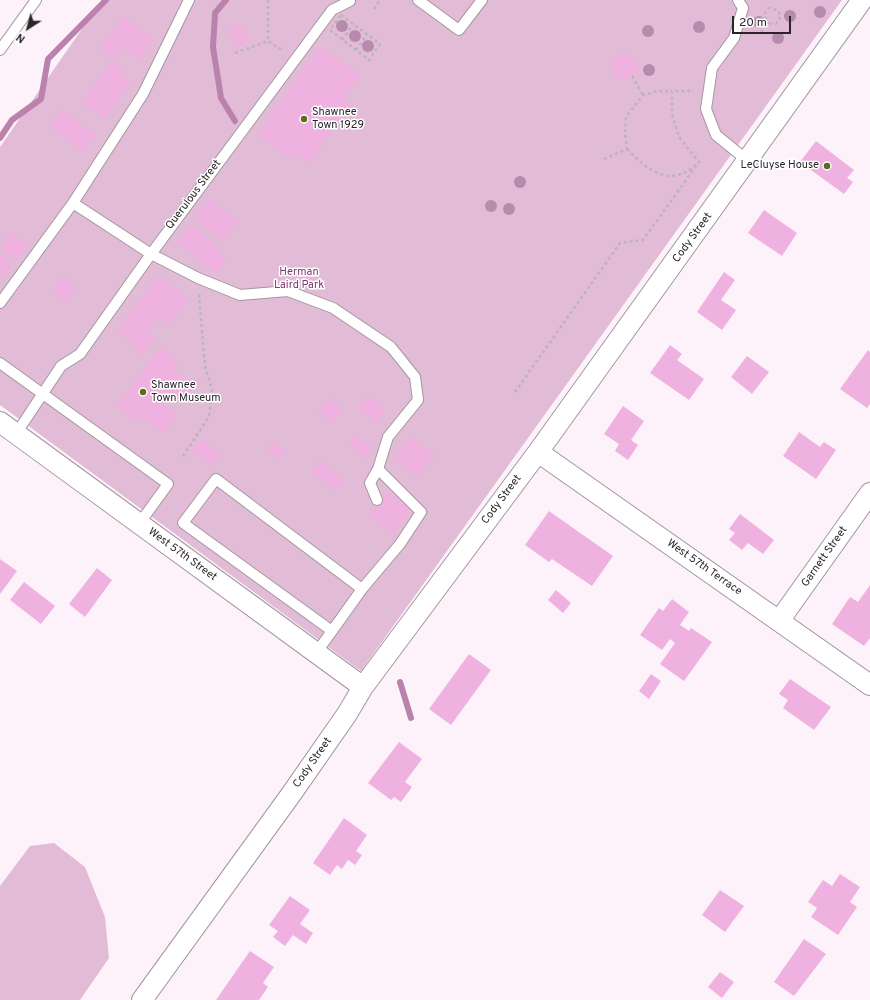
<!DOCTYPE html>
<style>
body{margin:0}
#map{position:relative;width:870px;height:1000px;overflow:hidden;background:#fdf2fa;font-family:Overpass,sans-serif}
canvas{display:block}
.north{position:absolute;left:8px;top:8px;width:40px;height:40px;-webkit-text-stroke:3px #fff;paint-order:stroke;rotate:216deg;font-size:11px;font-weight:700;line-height:16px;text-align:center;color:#2a2529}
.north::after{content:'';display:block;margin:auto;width:14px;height:18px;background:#2a2529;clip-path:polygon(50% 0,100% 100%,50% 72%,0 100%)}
.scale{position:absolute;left:732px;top:16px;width:59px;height:18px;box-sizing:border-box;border:2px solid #2a2529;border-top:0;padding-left:5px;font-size:12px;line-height:14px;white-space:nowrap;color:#2a2529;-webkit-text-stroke:3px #fff;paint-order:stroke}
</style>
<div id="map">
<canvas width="870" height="1000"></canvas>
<div class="north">N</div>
<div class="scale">20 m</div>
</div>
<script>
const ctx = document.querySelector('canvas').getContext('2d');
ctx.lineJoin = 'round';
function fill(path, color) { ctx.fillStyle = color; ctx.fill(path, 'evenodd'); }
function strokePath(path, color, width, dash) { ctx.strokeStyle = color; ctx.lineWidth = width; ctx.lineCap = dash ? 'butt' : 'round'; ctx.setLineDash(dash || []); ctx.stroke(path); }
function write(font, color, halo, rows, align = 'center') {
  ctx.font = font + ' Overpass,sans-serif'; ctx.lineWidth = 3; ctx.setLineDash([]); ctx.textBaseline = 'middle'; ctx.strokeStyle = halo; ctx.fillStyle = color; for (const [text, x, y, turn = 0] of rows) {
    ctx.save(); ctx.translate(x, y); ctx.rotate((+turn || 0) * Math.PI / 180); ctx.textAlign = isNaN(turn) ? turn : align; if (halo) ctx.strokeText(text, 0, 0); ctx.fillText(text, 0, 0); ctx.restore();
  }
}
const green = new Path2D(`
 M102,0H842L361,671L0,405V147Z
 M54,843L85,867L105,917L109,958L80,1000H0V886L30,846Z`);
const stream = new Path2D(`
 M226,0L215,13L213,47L221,98L235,121
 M0,138L12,120L41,99L48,59L106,0
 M400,682L411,718`);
const building = new Path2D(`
 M123,17L154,39L139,60L123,48L115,59L100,48Z
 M243,24L250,43L236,48L229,30Z
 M320,47L361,75L343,99L350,104L309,164L293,152L289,158L257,135Z
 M625,52L636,59L638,73L625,81L612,74V58Z
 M112,60L124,69L121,74L131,81L105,119L82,103Z
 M62,109L96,135L83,153L49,126Z
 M816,141L854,170L847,178L853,182L844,194L800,162Z
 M209,199L238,221L223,240L194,218Z
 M764,210L797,233L782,256L748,233Z
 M190,225L222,249L219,253L227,259L217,273L177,242Z
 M11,232L28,245L17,260L0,248Z
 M0,255L13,264L4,277L0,274Z
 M724,272L735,280L721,300L736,310L722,330L697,312Z
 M159,276L189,299L169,325L158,317L147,331L155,338L141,356L133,350L137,345L117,331Z
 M60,279H67L74,285L75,293L70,299L63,300L55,295L56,285Z
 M670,345L682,354L677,360L704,379L689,400L650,373Z
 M161,347L178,361L172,369L195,387L182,405L162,389L155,398L177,415L163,433L142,417L138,423L116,406Z
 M868,350L870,352V404L867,408L840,389Z
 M747,356L769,372L752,394L731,377Z
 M367,395L386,408L376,422L358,408Z
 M329,398L343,409L333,422L318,411Z
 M623,406L644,421L631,440L638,445L628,460L615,451L619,444L604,434Z
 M799,432L820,447L824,442L836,450L816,479L783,456Z
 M355,435L373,448L365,458L348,445Z
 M410,437L435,456L418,477L394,458Z
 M201,439L221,454L213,466L192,452Z
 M273,442L286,451L279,460L267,450Z
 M320,461L344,479L335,490L311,472Z
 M388,491L412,509L393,534L369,516Z
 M549,511L613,556L592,586L552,559L549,562L525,545Z
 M740,514L774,540L763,554L748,543L742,550L729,540L735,533L729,529Z
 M0,559L17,571L0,594Z
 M97,568L112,580L85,617L69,604Z
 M24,582L55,606L41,624L10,600Z
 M870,585V638L864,646L832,624L850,597L858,602Z
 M556,590L571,603L563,613L548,600Z
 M672,599L689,612L680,625L689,631L691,628L712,642L684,681L660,664L675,643L670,639L662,650L640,635L659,608L663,611Z
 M469,654L491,670L451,725L429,709Z
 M651,674L661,681L649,699L639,691Z
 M790,679L831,707L814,730L783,708L788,700L779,694Z
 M399,742L422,759L405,782L412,787L401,802L394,797L391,800L368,783Z
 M344,818L367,835L356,851L362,855L355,865L348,860L342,869L337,865L330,875L313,863Z
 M840,874L860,887L850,902L857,907L838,935L811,917L817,908L808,902L823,880L832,886Z
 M720,890L744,906L725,932L702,915Z
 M290,896L310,910L300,924L313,933L306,944L293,935L285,946L273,937L278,931L269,925Z
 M804,939L826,954L794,996L774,982Z
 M250,951L274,967L263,983L268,987L259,1000H216Z
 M720,972L734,982L722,998L708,987Z`);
const path = new Path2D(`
 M268,0V41
 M374,9L380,0
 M341,15L380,44L369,60L330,30Z
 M761,32L768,24H776L781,16L777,10L769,8L764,14L768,24
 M342,40L353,25
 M356,50L367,35
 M235,53L268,41L283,51
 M632,76L643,95
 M627,149C647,170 669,188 696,165
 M604,159L627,149L625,134L626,117L643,95L657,91H672
 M515,392L620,243L643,240L699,162L679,137L672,114V91H694
 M183,456L209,417L212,390L205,366L199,294`);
const lane = new Path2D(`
 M189,0L143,94L73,203L151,254L198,278L240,295L288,291L333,308L391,347L415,377L418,400L388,437L378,469L421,512L400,544L362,589
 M418,0L459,30L482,0
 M738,0L743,8L734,38L712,68L706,109L716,135L748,161
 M0,50L36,0
 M0,303L73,203
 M0,363L168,484L139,524
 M16,434L61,366L80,354L151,254L332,10L350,1
 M377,500L370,483L378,469
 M316,653L332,631L183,523L216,479L362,589L332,631`);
const street = new Path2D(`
 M0,422L363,687
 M538,452L870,685
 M779,621L870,493
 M142,1000L292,793L347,714L363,687L538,452L862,0`);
const trees = [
 [820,12],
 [790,16],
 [759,22],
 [342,26],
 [699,27],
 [648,31],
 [355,36],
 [778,38],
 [368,46],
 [649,70],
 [520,182],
 [491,206],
 [509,209]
];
const markers = [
 [304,119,4,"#596e1d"],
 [827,166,4,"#596e1d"],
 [143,392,4,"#596e1d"]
];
const poiNames = [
 ["Shawnee",312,113],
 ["Town 1929",312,126],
 ["LeCluyse House",819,166,"right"],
 ["Shawnee",151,386],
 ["Town Museum",151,399]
];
const streetNames = [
 ["Querulous Street",194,195,-53],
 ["Cody Street",693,238,-54],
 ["Cody Street",502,500,-53],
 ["West 57th Street",182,555,36],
 ["Garnett Street",825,557,-55],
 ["West 57th Terrace",704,568,35],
 ["Cody Street",313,763,-55]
];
const parkNames = [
 ["Herman",299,273],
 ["Laird Park",299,286]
];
fill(green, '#e2bcd7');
strokePath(stream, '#bc82ae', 6);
fill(building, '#efb1df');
strokePath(lane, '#a3969f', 12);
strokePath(street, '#a3969f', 22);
strokePath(path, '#bdb4bb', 2.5, [3, 3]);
strokePath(lane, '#fff', 10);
strokePath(street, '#fff', 20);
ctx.fillStyle = '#b78bad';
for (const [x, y] of trees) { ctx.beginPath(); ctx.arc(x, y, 6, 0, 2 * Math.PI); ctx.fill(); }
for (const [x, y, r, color] of markers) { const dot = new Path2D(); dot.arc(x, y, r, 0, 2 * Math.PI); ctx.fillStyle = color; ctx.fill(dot); strokePath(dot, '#fff', 1.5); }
write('11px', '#2a2529', '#fff', poiNames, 'left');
write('11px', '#2a2529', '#fff', streetNames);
write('11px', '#7d366e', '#fff', parkNames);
</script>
